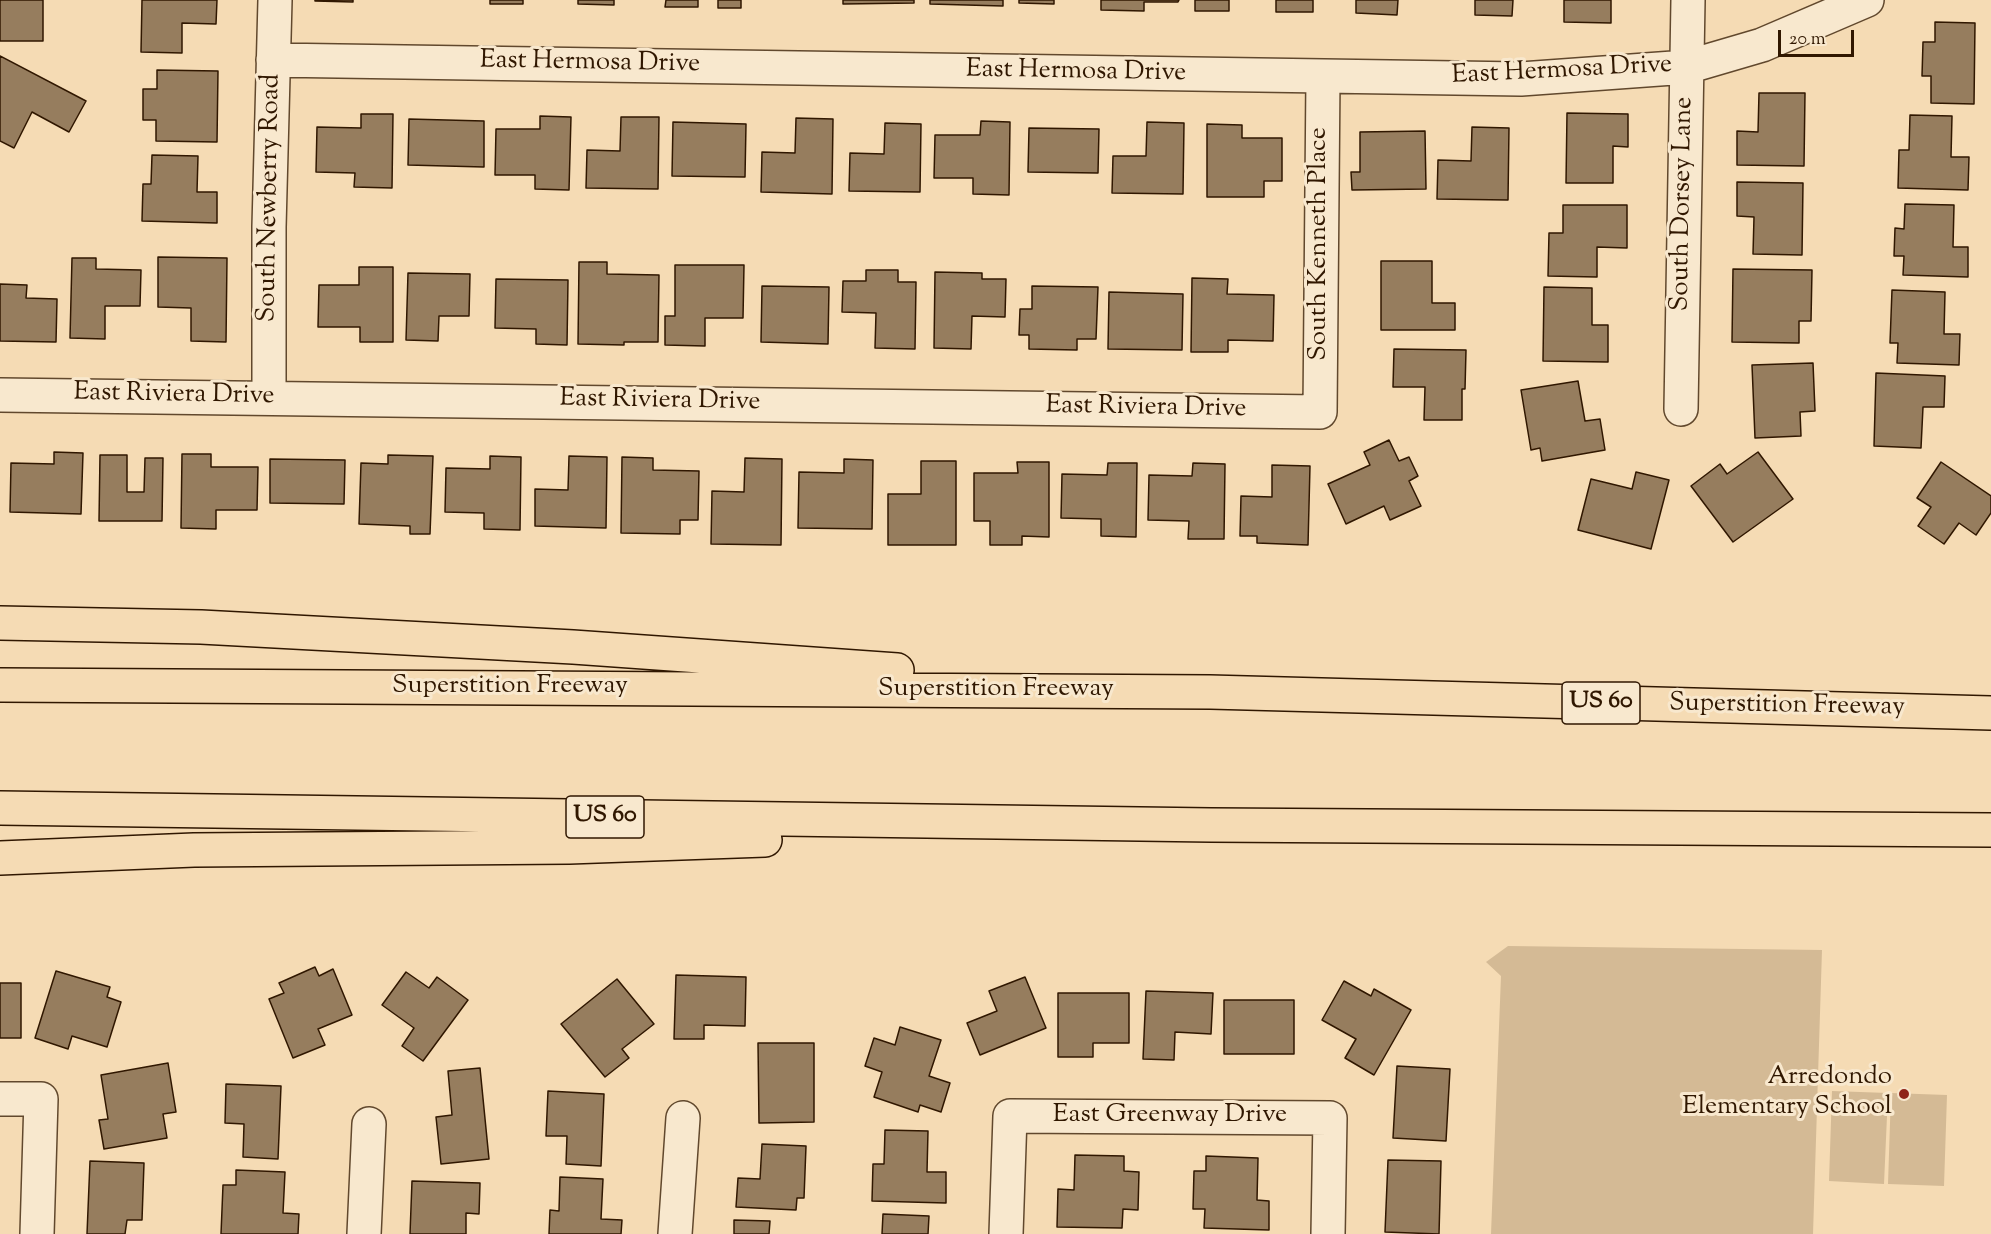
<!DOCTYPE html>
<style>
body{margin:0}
#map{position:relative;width:1991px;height:1234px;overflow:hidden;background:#f5dbb4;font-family:"Sorts Mill Goudy",serif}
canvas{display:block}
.scale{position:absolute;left:1778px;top:30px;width:76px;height:27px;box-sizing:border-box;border:3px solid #301700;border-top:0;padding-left:8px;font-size:18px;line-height:21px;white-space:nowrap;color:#301700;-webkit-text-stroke:4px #f8e8ce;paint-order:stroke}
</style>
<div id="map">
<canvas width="1991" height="1234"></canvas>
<div class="scale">20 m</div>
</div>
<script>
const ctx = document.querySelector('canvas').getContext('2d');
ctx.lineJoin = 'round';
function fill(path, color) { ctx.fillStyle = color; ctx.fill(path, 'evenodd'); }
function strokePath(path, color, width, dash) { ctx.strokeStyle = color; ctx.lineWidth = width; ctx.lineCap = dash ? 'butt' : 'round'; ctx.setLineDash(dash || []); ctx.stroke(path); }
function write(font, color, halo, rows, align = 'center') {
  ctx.font = font + ' "Sorts Mill Goudy",serif'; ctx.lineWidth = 6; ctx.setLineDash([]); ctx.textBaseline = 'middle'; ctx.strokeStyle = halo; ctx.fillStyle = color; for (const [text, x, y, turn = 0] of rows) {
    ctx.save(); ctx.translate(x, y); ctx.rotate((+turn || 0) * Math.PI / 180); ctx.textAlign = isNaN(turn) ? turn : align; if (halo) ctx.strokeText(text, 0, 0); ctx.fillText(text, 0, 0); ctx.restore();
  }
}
const green = new Path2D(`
 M1508,946L1822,950L1813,1234H1491L1501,976L1486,962Z
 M1832,1091L1888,1093L1884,1184L1829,1181Z
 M1891,1093L1947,1095L1944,1186L1888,1184Z`);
const building = new Path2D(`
 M0,0H43V41H0Z
 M142,0H217L216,24L182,23V53L141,52Z
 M315,0H353V2L315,1Z
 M490,0H523V4H490Z
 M578,0H614V5L578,4Z
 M666,0H698V7H665Z
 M718,0H741V8H718Z
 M843,0H914V3L843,4Z
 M930,0H1003V6L930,4Z
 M1019,0H1054V4L1019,3Z
 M1101,0H1179L1178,2H1144V11L1101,10Z
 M1195,0H1229V11H1195Z
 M1276,0H1313V12H1276Z
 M1356,0H1398L1397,15L1356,13Z
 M1475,0H1513L1512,16L1475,15Z
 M1564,0H1611V23L1564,22Z
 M1935,22L1975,23L1974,104L1931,103V76H1922L1923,42H1935Z
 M0,56L86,101L69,132L32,112L14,148L0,141Z
 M157,70L218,71L217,142L156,141V120H143V89H157Z
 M1759,93H1805L1804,166L1737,165V131L1758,132Z
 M1567,113L1628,114V147L1613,146V183H1566Z
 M361,114H393L392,188L354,187L355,173L316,172L317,127L361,128Z
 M1910,115L1952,116L1951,157H1969L1968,190L1898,188L1899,150H1909Z
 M540,116L571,117L569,190L535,189V175H495L496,129H540Z
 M621,117H659L658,189L586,188L587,150L620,151Z
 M796,118L833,119L832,194L761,192L762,152L795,153Z
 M409,119L484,121V167L408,165Z
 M981,121L1010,122L1009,195L973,194V178H934L935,135H980Z
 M673,122L746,124L745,177L672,176Z
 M1147,122L1184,123L1183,194L1112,193L1113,156H1146Z
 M885,123L921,124L920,192L849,191L850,153L884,154Z
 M1207,124L1242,125V138H1282V181H1264V197H1207Z
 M1472,127L1509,128L1508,200L1437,199L1438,160L1471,161Z
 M1029,128L1099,129L1098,173L1028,172Z
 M1425,131L1426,189L1352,190L1351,172H1360V132Z
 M152,155L198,156L197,192H217V223L142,221L143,184H151Z
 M1737,182L1803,183L1802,255L1753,254L1754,217L1737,216Z
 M1905,204L1954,205L1953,247H1968V277L1903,275L1904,256H1894L1895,228L1904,229Z
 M1563,205H1627V248L1597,247V277L1548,276L1549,233H1563Z
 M158,257L227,258L226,342L191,341V308L158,307Z
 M72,258H96V269L141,270L140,306H105V339L70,338Z
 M1381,261H1432V303H1455V330H1381Z
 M579,262H607V274L659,275L658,342H624V345L578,344Z
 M675,265H744L743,318H705V346L665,345V316H675Z
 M359,267H393V342H360V327H318L319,285H359Z
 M1733,269L1812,270L1811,321H1799V343L1732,342Z
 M866,270H898V282H916L915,349L875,348L876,313L842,312L843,281H866Z
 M935,272L982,273V279H1006L1005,317L972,316L971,349L934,348Z
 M408,273L470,274L469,316H439L438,341L406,340Z
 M1192,278L1228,279L1227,294L1274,295L1273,341L1228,340V352H1191Z
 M496,279L568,280L567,345L536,344V329L495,328Z
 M0,284L27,285L26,298L57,299L56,342L0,341Z
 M762,286L829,287L828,344L761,342Z
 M1032,286L1098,287L1096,339H1077V350L1029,349V335H1019L1020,309H1032Z
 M1544,287L1592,288V325H1608V362L1543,361Z
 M1892,290L1945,292L1944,334H1960L1959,365L1897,363L1898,343H1890Z
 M1109,292L1183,294L1182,350L1108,349Z
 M1394,349L1466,350L1465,389H1462V420H1424L1425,387H1393Z
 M1813,363L1815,411L1800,412L1801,436L1755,438L1752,365Z
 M1876,373L1945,376L1944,407H1923L1921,448L1874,446Z
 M1578,381L1585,421L1600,419L1605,450L1542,461L1540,448L1531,450L1521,390Z
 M1389,440L1399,461L1409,457L1418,476L1409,481L1421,506L1390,520L1384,506L1346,524L1328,484L1370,465L1364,452Z
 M54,452L83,453L81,514L10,512L11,463L54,464Z
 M1758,452L1793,499L1733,542L1691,486L1720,464L1727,474Z
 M182,454H211V467H258L257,510H216V529L181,528Z
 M100,455H127V492H144L145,458H163L162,521H99Z
 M388,455L433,456L430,534H410V526L359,524L361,463L388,464Z
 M490,456L521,457L520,530L484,529V513L445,512L446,468L490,469Z
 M569,456L607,457L606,528L535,526V489L568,490Z
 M622,457L653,458V470L699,471L698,520H680V534L621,533Z
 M745,458L782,459L781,545L711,544L712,491L744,492Z
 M270,459L345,460L344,504L270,503Z
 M844,459L873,460L872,529L798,528L799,472L844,473Z
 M921,461H956V545H888V494H921Z
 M1017,462H1049V537L1022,536V545H990V521H974V473H1018Z
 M1941,462L1991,496V513L1976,535L1959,523L1944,544L1918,526L1931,507L1917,498Z
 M1108,463H1137L1136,537L1101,536V519L1061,518L1062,474L1107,475Z
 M1193,463L1225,464L1224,539H1188L1189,521L1148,520L1149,475L1192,476Z
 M1272,465L1310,466L1308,545L1257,543V536H1240L1241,496L1272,497Z
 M1636,472L1669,480L1651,549L1578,530L1591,479L1632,489Z
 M315,967L319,976L333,969L352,1015L318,1029L325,1045L293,1058L269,999L284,993L279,983Z
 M56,971L110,987L107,997L121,1002L107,1047L72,1036L68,1049L35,1038Z
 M406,972L429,988L437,977L468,1000L423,1061L402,1046L414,1028L382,1005Z
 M676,975L746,977L745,1026L704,1025V1039H674Z
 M1025,977L1046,1028L980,1055L967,1023L997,1011L989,991Z
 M617,979L654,1024L622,1049L629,1058L605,1077L561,1024Z
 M1344,981L1371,996L1374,989L1411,1010L1374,1075L1345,1058L1356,1039L1322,1020Z
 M0,983H21V1038H0Z
 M1146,991L1213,993L1211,1034L1175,1032L1174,1060L1143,1059Z
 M1058,993H1129V1043H1093V1057H1058Z
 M1224,1000H1294V1054H1224Z
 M900,1027L941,1040L929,1076L950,1083L941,1112L920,1105L918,1112L874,1097L882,1072L865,1066L874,1038L895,1045Z
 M758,1043H814V1122L759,1123Z
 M168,1063L176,1112L163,1114L167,1138L104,1149L99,1120L108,1119L101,1075Z
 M1397,1066L1450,1069L1446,1141L1393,1138Z
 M480,1068L489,1159L441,1164L436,1117L452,1115L448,1071Z
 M226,1084L281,1086L278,1159L243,1157L244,1124L225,1123Z
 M548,1091L604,1094L601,1166L566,1164L567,1136H546Z
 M885,1130L928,1131L927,1172H946V1203L872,1201L873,1164H884Z
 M762,1144L806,1146L804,1198H797L796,1210L736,1207L738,1178L760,1179Z
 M1075,1155L1124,1156V1171L1139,1172L1138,1210L1123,1209L1122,1228L1057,1227L1058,1189L1074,1190Z
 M1206,1156L1258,1158L1257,1200L1269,1201V1230L1204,1228L1205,1209H1193L1194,1171H1206Z
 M1388,1160L1441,1161L1439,1234L1385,1232Z
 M90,1161L144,1163L142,1220H127L125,1234H87Z
 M236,1170L285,1172L283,1213L299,1214L298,1234H221L223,1185H236Z
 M560,1177L603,1179L601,1219L622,1220L621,1234H549L550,1210L559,1211Z
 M412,1181L480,1183L479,1214L466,1213V1234H410Z
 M883,1214L929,1216L928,1234H882Z
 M734,1220L770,1221L769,1234H734Z`);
const minor = new Path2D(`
 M273,60L1521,79L1687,67L1762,45L1867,0
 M0,395L1320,412L1323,77
 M269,397V227L275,0
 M1681,409L1688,0
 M0,1099H41L37,1234
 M364,1234L369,1124
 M675,1234L683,1118
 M1006,1234L1010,1116L1330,1118L1328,1234`);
const highway = new Path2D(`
 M0,623L201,627L573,647L897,670
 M0,685L1210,692L1991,713
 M0,808L1211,825L1991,830
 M0,858L194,850L569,847L765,840`);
const markers = [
 [1904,1094,6,"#8f2418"]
];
const shields = [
 [1601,703,78],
 [605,817,78]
];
const shieldNames = [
 ["US 60",1601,703],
 ["US 60",605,817]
];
const streetNames = [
 ["East Hermosa Drive",590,64,1],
 ["East Hermosa Drive",1562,72,-3],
 ["East Hermosa Drive",1076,73,1],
 ["South Newberry Road",271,198,-89],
 ["South Dorsey Lane",1684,204,-89],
 ["South Kenneth Place",1321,244,-90],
 ["East Riviera Drive",174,396,1],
 ["East Riviera Drive",660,402,1],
 ["East Riviera Drive",1146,409,1],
 ["Superstition Freeway",510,688],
 ["Superstition Freeway",996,691],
 ["Superstition Freeway",1787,707,1],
 ["East Greenway Drive",1170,1117]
];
const poiNames = [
 ["Arredondo",1892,1079],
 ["Elementary School",1892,1109]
];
fill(green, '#d4ba95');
fill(building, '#967d5e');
strokePath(building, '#301700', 1.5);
strokePath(minor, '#61482d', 36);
strokePath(highway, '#301700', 36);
strokePath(minor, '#f8e8ce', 33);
strokePath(highway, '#f5dbb4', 33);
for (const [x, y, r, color] of markers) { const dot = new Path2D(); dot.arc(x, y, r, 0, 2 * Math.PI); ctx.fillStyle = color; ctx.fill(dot); strokePath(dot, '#f8e8ce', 2); }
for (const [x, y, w] of shields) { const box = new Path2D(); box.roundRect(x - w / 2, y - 21, w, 42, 4.5); ctx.fillStyle = '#f8e8ce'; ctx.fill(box); strokePath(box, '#301700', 1.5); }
write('bold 24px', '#301700', null, shieldNames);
write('26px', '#301700', '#f8e8ce', streetNames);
write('26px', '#301700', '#f8e8ce', poiNames, 'right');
</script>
